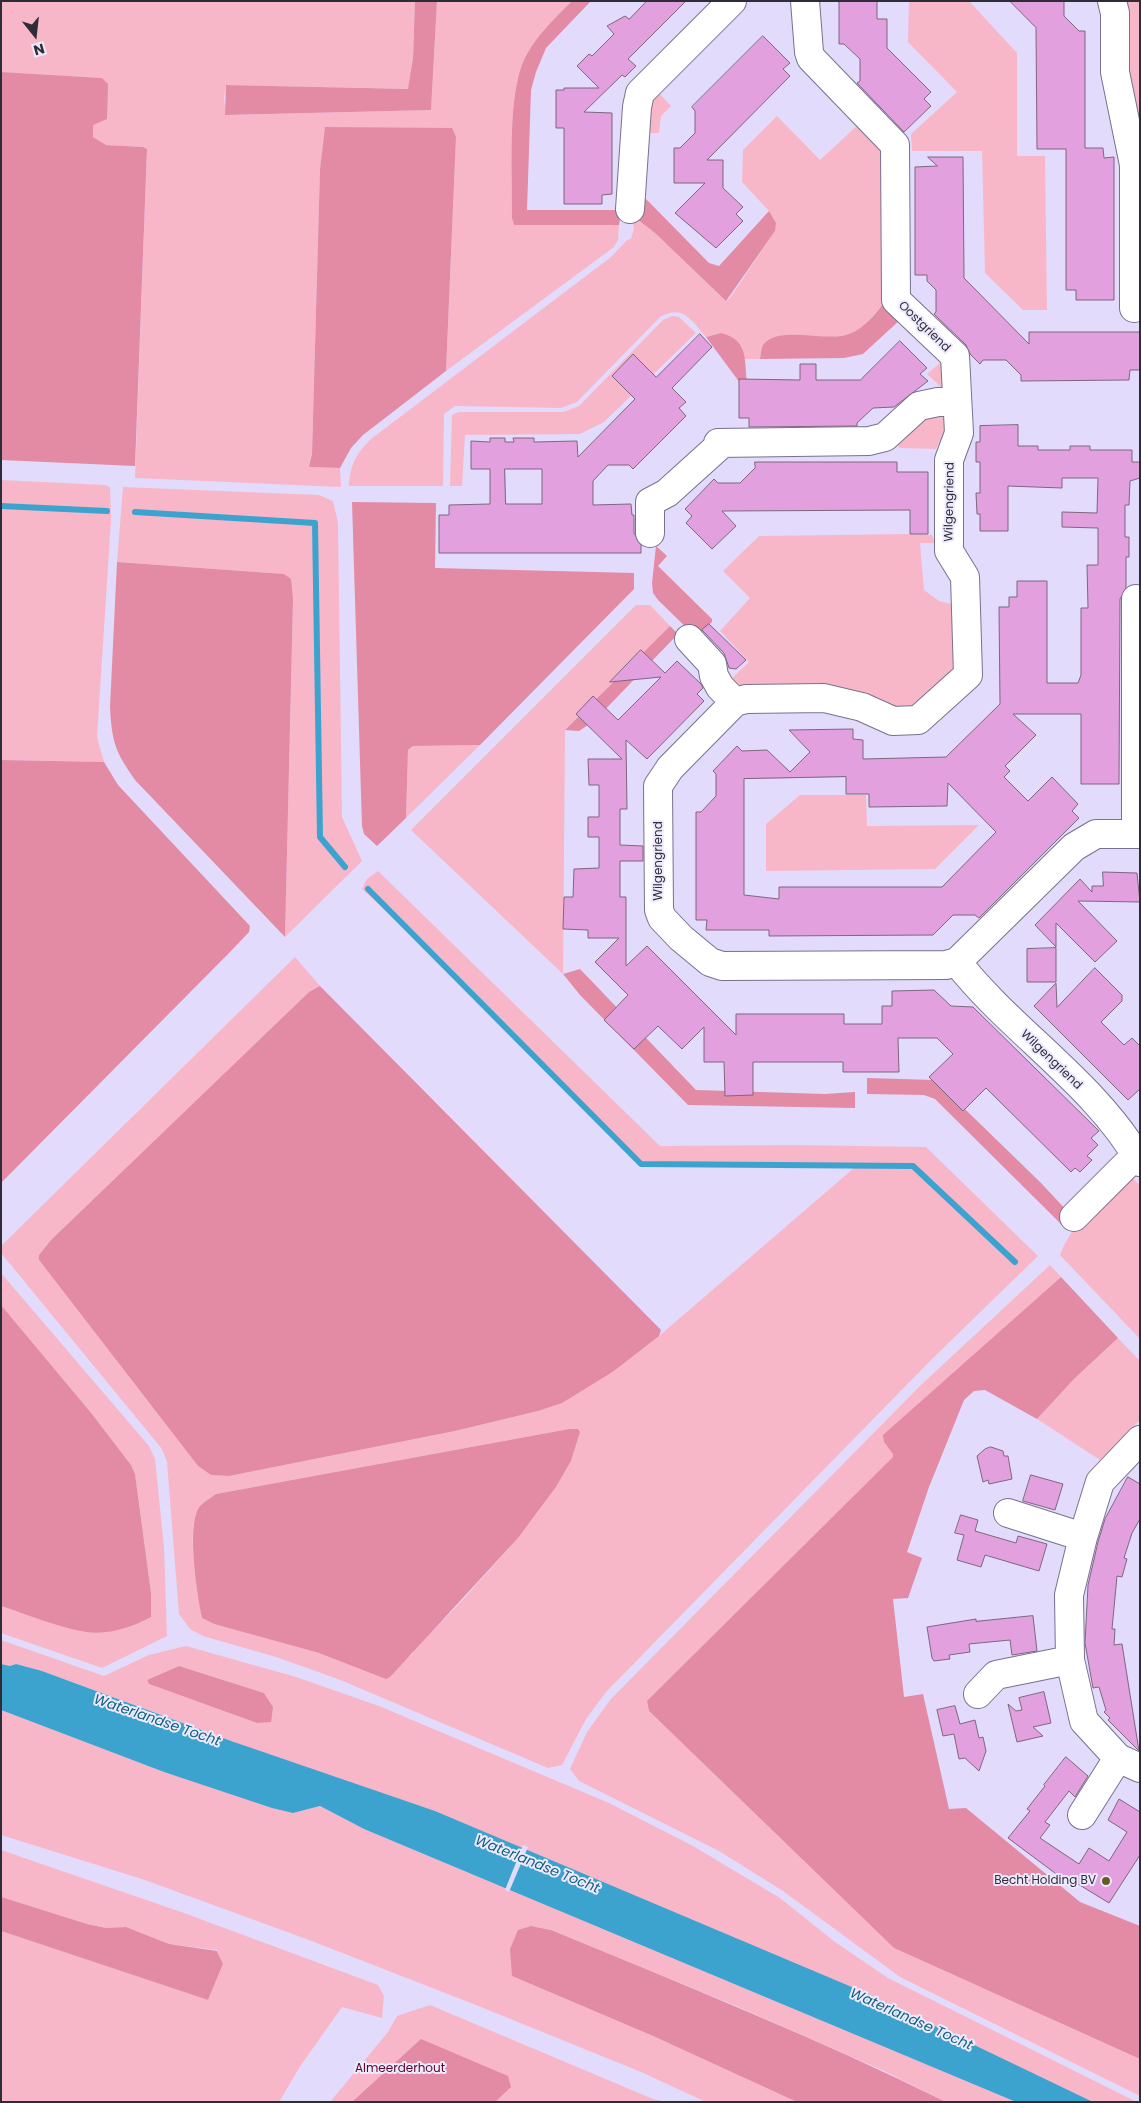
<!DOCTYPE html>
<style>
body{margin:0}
#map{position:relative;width:1141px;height:2103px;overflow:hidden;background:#e2dbfb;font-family:Poppins,sans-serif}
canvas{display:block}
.frame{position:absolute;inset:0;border:2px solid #2e2c38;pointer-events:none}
.north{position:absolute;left:10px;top:10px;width:50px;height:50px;-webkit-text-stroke:4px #eeeafe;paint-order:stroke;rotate:164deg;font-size:14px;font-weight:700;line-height:20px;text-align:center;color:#2e2c38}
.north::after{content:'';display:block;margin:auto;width:18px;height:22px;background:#2e2c38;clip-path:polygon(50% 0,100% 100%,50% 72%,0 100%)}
</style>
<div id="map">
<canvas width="1141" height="2103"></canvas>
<div class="frame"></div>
<div class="north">N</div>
</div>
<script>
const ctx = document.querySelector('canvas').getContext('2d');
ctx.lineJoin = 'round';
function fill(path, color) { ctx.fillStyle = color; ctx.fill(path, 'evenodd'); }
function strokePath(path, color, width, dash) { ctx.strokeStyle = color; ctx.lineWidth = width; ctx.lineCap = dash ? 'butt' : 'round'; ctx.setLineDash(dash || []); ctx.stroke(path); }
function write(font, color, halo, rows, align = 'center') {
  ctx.font = font + ' Poppins,sans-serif'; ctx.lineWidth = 4; ctx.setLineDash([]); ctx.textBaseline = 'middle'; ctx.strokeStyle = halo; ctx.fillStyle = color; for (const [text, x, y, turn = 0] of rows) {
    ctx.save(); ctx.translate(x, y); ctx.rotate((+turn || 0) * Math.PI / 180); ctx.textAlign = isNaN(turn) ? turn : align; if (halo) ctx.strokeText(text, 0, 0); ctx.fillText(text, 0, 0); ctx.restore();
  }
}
const green = new Path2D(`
 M1,1H415L413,58L409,89L226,85L224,98L226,115L431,110L437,1H572C556,17 538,34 527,54C506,90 513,174 512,218L514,225H619L618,240L614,247L446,371L456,137L325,128L320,169L312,454L309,467L340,468L341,487L135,478L147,149L143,147L106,145L93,137V125L102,78L1,72Z
 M909,1H969L1017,53V156H1045L1047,310H1023L985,273L982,151H912L911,134L957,92L908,42Z
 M1120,1H1140V139L1131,121Z
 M657,91L671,106L661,116L659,133H641V114Z
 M777,116L820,160L861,122L883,143L886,301L863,327L848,335L832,337L780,336L762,346L760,359H744L742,346L721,333L706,337C691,320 683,304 660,317L577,402L561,408L455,406L444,414L443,486H349C350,465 356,454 371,439L611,257L627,240L631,239L634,229L633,216L655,233L726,301L730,298L775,231L769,211L742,182L743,150Z
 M672,316L679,317L696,333L604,422L580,434L465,435L462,486H450L452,415L459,412H563L579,406L663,320Z
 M948,356L944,390L927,374Z
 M940,409L949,421L936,449L900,448L894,442L921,413Z
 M1,480L105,485L110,487L111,520L97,737L104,762L1,760Z
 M123,487L319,495L333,501L338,523L342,817L362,861L285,937L293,599L284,574L117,562Z
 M909,534L932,535L935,543H920L924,590L939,601L955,605L963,672L925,706L901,711L735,693L730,680L749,662L720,631L750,598L723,571L759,536Z
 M636,605H650L670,626L565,730L563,974L411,830Z
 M480,745L406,818L408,750L413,746Z
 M800,795H866L867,826L979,825L935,869L766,871V824Z
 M378,871L660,1146L793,1145L926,1147L1038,1256L931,1360L606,1692L586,1719L562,1765L548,1768L338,1679L276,1657L203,1636L190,1629L179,1614L167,1462L162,1449L1,1253V1246L295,957L320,986L309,992L51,1240L39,1255V1260L198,1466L211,1475L229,1476L455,1431L538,1411L614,1371L659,1336L854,1168L641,1166L411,934L362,889L367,879ZM569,1429H578L580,1432L571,1461L556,1487L518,1538L457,1606L416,1647L412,1655L406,1658L319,1653L214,1624L202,1618C198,1595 186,1529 198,1509C201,1503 211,1498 216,1494Z
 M1127,1173L1140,1185V1339L1060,1255C1072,1222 1103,1197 1127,1173Z
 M1050,1265L1061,1277L884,1435V1442L893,1454V1457L647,1702L649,1711L894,1948L1140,2059V2096L900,1977L783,1891L719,1851L579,1781L570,1769L587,1732L610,1700L920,1386Z
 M1,1273L149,1446L155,1459L164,1547L167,1636L102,1668L1,1633V1606L88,1632L142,1622L151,1617V1593L135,1474L131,1465L92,1414L1,1305Z
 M1118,1338L1140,1361V1420L1100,1460L1037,1419L1074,1379Z
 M1,1640L104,1676L149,1655L186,1646L296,1677L379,1706L609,1803L693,1846L780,1898L835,1942L888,1978L1137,2102H1093L1000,2058L234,1742L42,1671L16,1664L10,1666L1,1664ZM179,1666L264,1693L273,1707L257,1723L149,1684L147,1680Z
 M1,1710L164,1772L293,1813L320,1806L364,1829L1016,2102H946L882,2070L736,2006L551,1930L531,1926L512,1976L653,2036L797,2102H706L641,2072L476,2005L309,1940L142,1879L1,1835Z
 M1,1850L184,1913L378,1985L384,1996L382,2018L342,2007L301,2065L279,2102H1V1931L208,2000L223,1964L217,1950L169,1944L126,1927L106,1928L87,1924L2,1898Z
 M430,2005L653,2099L665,2102H330L388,2032L397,2016Z`);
const forest = new Path2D(`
 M415,1H437L431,110L225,115L226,85L408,89L413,58Z
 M572,1H591L546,48L536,72L531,90L527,210H621L619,225H514L512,218C513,175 506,90 527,54C538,34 556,17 572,1Z
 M1,72L102,78L108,84L107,119L93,125V137L106,145L143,147L147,149L135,466L1,460Z
 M325,127L452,128L456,137L446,371L363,435L351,448L340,468L309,467L312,454L320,169Z
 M634,189L648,201L709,263L719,266L769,211L776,223L775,231L726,301L655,233L633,216Z
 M886,301L902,318L863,354L844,358L760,359C761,355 761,348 763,345C778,324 828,343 849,334C866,328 875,313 886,301Z
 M721,333C749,340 744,359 747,384L743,387L706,337Z
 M352,502L436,503L435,568L634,573V589L480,745L413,746L408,750L406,818L377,846L364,834L362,826Z
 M656,546L667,556L658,566L712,619V622L696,637L658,600L653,593L652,583Z
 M117,562L284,574L291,579L293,599L285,937L135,780C115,751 112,743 110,707Z
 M670,626L678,634L594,721L579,731L565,730Z
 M1,760L104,762L118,785L250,926L249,932L232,950L1,1183Z
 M580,969L696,1090L825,1094L855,1092V1108L688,1105L580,995L563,974Z
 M320,986L661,1330L659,1336L614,1371L562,1403L538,1411L455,1431L229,1476L211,1475L198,1466L39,1260V1255L51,1240L309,992Z
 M867,1078L935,1080L1041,1183L1069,1213L1061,1224L935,1099L924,1095L867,1094Z
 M1061,1277L1118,1338L1074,1379L1037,1419L985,1390L974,1391L964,1400L929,1487L907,1552L922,1558L908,1598L893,1599L904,1697L923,1694L949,1809L966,1808L1080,1902L1140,1926V2059L894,1948L649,1711L647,1701L893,1457V1454L884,1442L883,1435Z
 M1,1305L92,1414L131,1465L135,1474L151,1593V1617C133,1627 108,1635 87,1632C63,1629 26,1614 1,1606Z
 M569,1429H578L580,1432L571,1461L556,1487L518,1538L390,1677L386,1679L319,1653L214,1624L202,1618C197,1595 187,1529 198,1509C201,1503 211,1498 216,1494Z
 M179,1666L264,1693L273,1707L271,1722L257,1723L149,1684L147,1680Z
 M1,1897L87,1924L106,1928L126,1927L169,1944L217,1951L223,1964L208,2000L1,1931Z
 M531,1926L551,1930C684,1985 817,2038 946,2102H797L653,2036L512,1976L510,1949L518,1930Z
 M421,2039L508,2076L511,2087L495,2102H352Z`);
const water = new Path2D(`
 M1,1664L10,1666L16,1664L42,1671L234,1742L435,1811L866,1993L1093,2102H1016L364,1829L320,1806L293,1813L272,1808L164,1772L1,1710Z`);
const pier = new Path2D(`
 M523,1845L528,1847L509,1892L505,1890Z`);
const stream = new Path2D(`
 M1,506L107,511
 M135,512L315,523L320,837L345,867
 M368,889L641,1164L913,1166L1015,1262`);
const building = new Path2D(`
 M647,1H686L628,59L636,66L625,77L622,75L584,112L612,113V194L602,195V204H564V128H556V90H564V88H599L577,66L589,54L592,56L614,34L607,26L625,16L629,19Z
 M877,1V19H887V48L931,92L924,99L931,106L904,132L857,83L860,81V59L844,44H839V2Z
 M1010,1H1064V16L1079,31H1085V148H1103L1104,158L1114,157V300H1076V290H1066V149H1037L1036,28Z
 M763,36L790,63L783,69L790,76L707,160H723V188L743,207L736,214L743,221L716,248L675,213L705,183H674V148H680L695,133V111L692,107Z
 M928,157H963L964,278L1029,344V332H1140V370H1130L1129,380L1021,381V375L1006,360H983L980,364L970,354L966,345L934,314L936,312V290L927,281V275H915V167L937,166Z
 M700,334L712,347L672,388L686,402L679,408L686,416L633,469L629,465H608L593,481V505L631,504L632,515H634V533L641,545V553H439V515H449V505L490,504V469H471V441L490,442V438H505V442H514L513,438H534V442L577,441L578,457L635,399L612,376L633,354L656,377ZM505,469H542V504H506Z
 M900,341L927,368L920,374L928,381L894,407L873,408L857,423V426L749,427V418H739V379L800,380V364H816V380H860Z
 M1018,425V446H1038V450H1070V446H1090V450H1132V462H1140V478L1130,481L1129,505H1125V537H1129V557H1126V588L1120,599L1119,784H1081V714H1013L1036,735L1005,766L1010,771L1004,777L1028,801L1052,777L1078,804L1072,811L1079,818L979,918L975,915H953L933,935L769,936V930H706L707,920H696V812H701L716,796V774L713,771L737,746L742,751L767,750L790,772L810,752L789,730L853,729V739L863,740V759L946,757L1000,704L999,607H1009V597H1017V581H1047V683H1078L1081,675V608H1088L1087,565H1098V528L1062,527V512L1097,513L1098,478H1062V488L1008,486V531H980V514H977L976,493H980V462H976V442H980V426ZM846,777V794H869V807L947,806L948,783L996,832L942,887H779V899L744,895V779Z
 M755,462H897V472H928V534H910V510L722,511L736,526L712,549L686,523L692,516L685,509L714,479L718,483H740L755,468Z
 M709,624L746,660L736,669L729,668L724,653L702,630Z
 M641,650L665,673L677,661L701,684L703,688L697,694L704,701L647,759L626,740L627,809H620V845L643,846V861H620V897H626V966L647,946L736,1035V1014H844V1024H882V1006H892V991L934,990L951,1006L973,1007L1099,1131L1091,1138L1098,1145L1087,1156L1092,1160L1080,1172L1075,1168L1071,1172L986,1088L963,1111L929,1077L953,1054L937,1038H898L899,1072H843V1062H753V1095L725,1096L724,1062H704V1027L682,1049L658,1026L634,1049L604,1020L628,995L595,962L619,938H588V930L563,929L564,897H573L574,869L599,868V837H588V817H599V785H589L588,759H622L576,714L593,696L618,720L661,677L610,682Z
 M1103,872L1137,873L1140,902L1078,901L1117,941L1095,962L1056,923V947L1035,925L1080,879L1092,892V886H1103Z
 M1056,948V982H1027V949Z
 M1095,968L1122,995V1001L1101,1022L1124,1045L1132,1038L1140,1046V1089L1128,1100L1034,1006L1056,983L1057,1007Z
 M991,1447L1003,1451L1004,1456H1008L1012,1479L989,1484L988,1480L983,1482L977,1456L985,1449Z
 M1031,1475L1063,1484L1055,1510L1023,1501Z
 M1128,1477L1140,1484V1519L1132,1533L1124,1558L1127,1559L1122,1577L1117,1576L1112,1629H1115L1114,1645L1122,1644L1139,1751L1108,1720L1110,1718L1104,1712L1106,1710L1099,1687L1093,1688L1085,1643L1088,1585L1098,1542L1105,1519Z
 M961,1515L978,1520L975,1531L1016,1543L1018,1536L1047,1544L1039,1571L985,1555L981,1567L957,1560L964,1535L955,1533Z
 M1033,1616L1037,1651L1012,1655L1010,1640L969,1644L970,1652L949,1655L950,1659L934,1661L932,1658L927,1627L976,1619V1621Z
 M1044,1692L1051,1723L1033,1727L1043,1736L1017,1742L1008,1704L1016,1711L1022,1710L1019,1698Z
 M955,1706L960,1724L975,1720L979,1738L983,1737L986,1751L979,1771L965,1758L959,1759L954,1734L943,1736L937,1710Z
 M1066,1757L1088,1776L1075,1797L1069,1791L1045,1822L1050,1825L1040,1838L1079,1864L1089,1848L1109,1861L1127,1832L1108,1820L1119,1799L1140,1812V1855L1109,1903L1065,1876L1063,1879L1008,1838L1030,1811L1027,1809L1045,1786L1044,1785Z`);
const minor = new Path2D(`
 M805,1L809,52L811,58L895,145L896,300L955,356L959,433L949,460V551L965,577L968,675L918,720L893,721L862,707L824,698L746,699L735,702L670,768L658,786L659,910L662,918L681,938L710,962L722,966L946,965L957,962L1074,847L1096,834H1140
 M1112,1L1115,13V72L1134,165V308
 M630,209L637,107L640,93L732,1
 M650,533V502L667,493L718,447V443L869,441L885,437L919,406L938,402H956
 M1136,599V833
 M689,639L712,664L714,676L720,687L735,702
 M957,962C1011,1031 1098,1086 1140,1162
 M1074,1217L1136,1155
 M1140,1440L1100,1482L1083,1537L1069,1595L1070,1660L1084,1721L1118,1758L1140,1768
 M1008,1513L1083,1537
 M978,1694L996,1675L1070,1660
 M1082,1815L1118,1758`);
const markers = [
 [1106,1881,5,"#665c28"]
];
const streetNames = [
 ["Oostgriend",924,327,44],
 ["Wilgengriend",950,502,-89],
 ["Wilgengriend",659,861,-90],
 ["Wilgengriend",1051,1060,44]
];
const poiNames = [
 ["Becht Holding BV",1096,1881]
];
const parkNames = [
 ["Almeerderhout",400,2069]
];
const waterNames = [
 ["Waterlandse Tocht",157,1721,19],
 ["Waterlandse Tocht",537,1865,22],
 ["Waterlandse Tocht",911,2020,24]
];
fill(green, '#f8b7c9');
fill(forest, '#e38aa5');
fill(water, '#3ca3cf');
fill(pier, '#e2dbfb');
strokePath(stream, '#3ca3cf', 6);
fill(building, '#e2a0df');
strokePath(building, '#7e667d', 1);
strokePath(minor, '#78718e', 30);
strokePath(minor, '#fff', 28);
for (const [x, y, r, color] of markers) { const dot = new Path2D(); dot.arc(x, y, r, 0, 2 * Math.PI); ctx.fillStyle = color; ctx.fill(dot); strokePath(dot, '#eeeafe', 2); }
write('12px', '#2e2c38', '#eeeafe', streetNames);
write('12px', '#2e2c38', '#eeeafe', poiNames, 'right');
write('12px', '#59082c', '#eeeafe', parkNames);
write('italic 14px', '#0f5f7d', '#eeeafe', waterNames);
</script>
